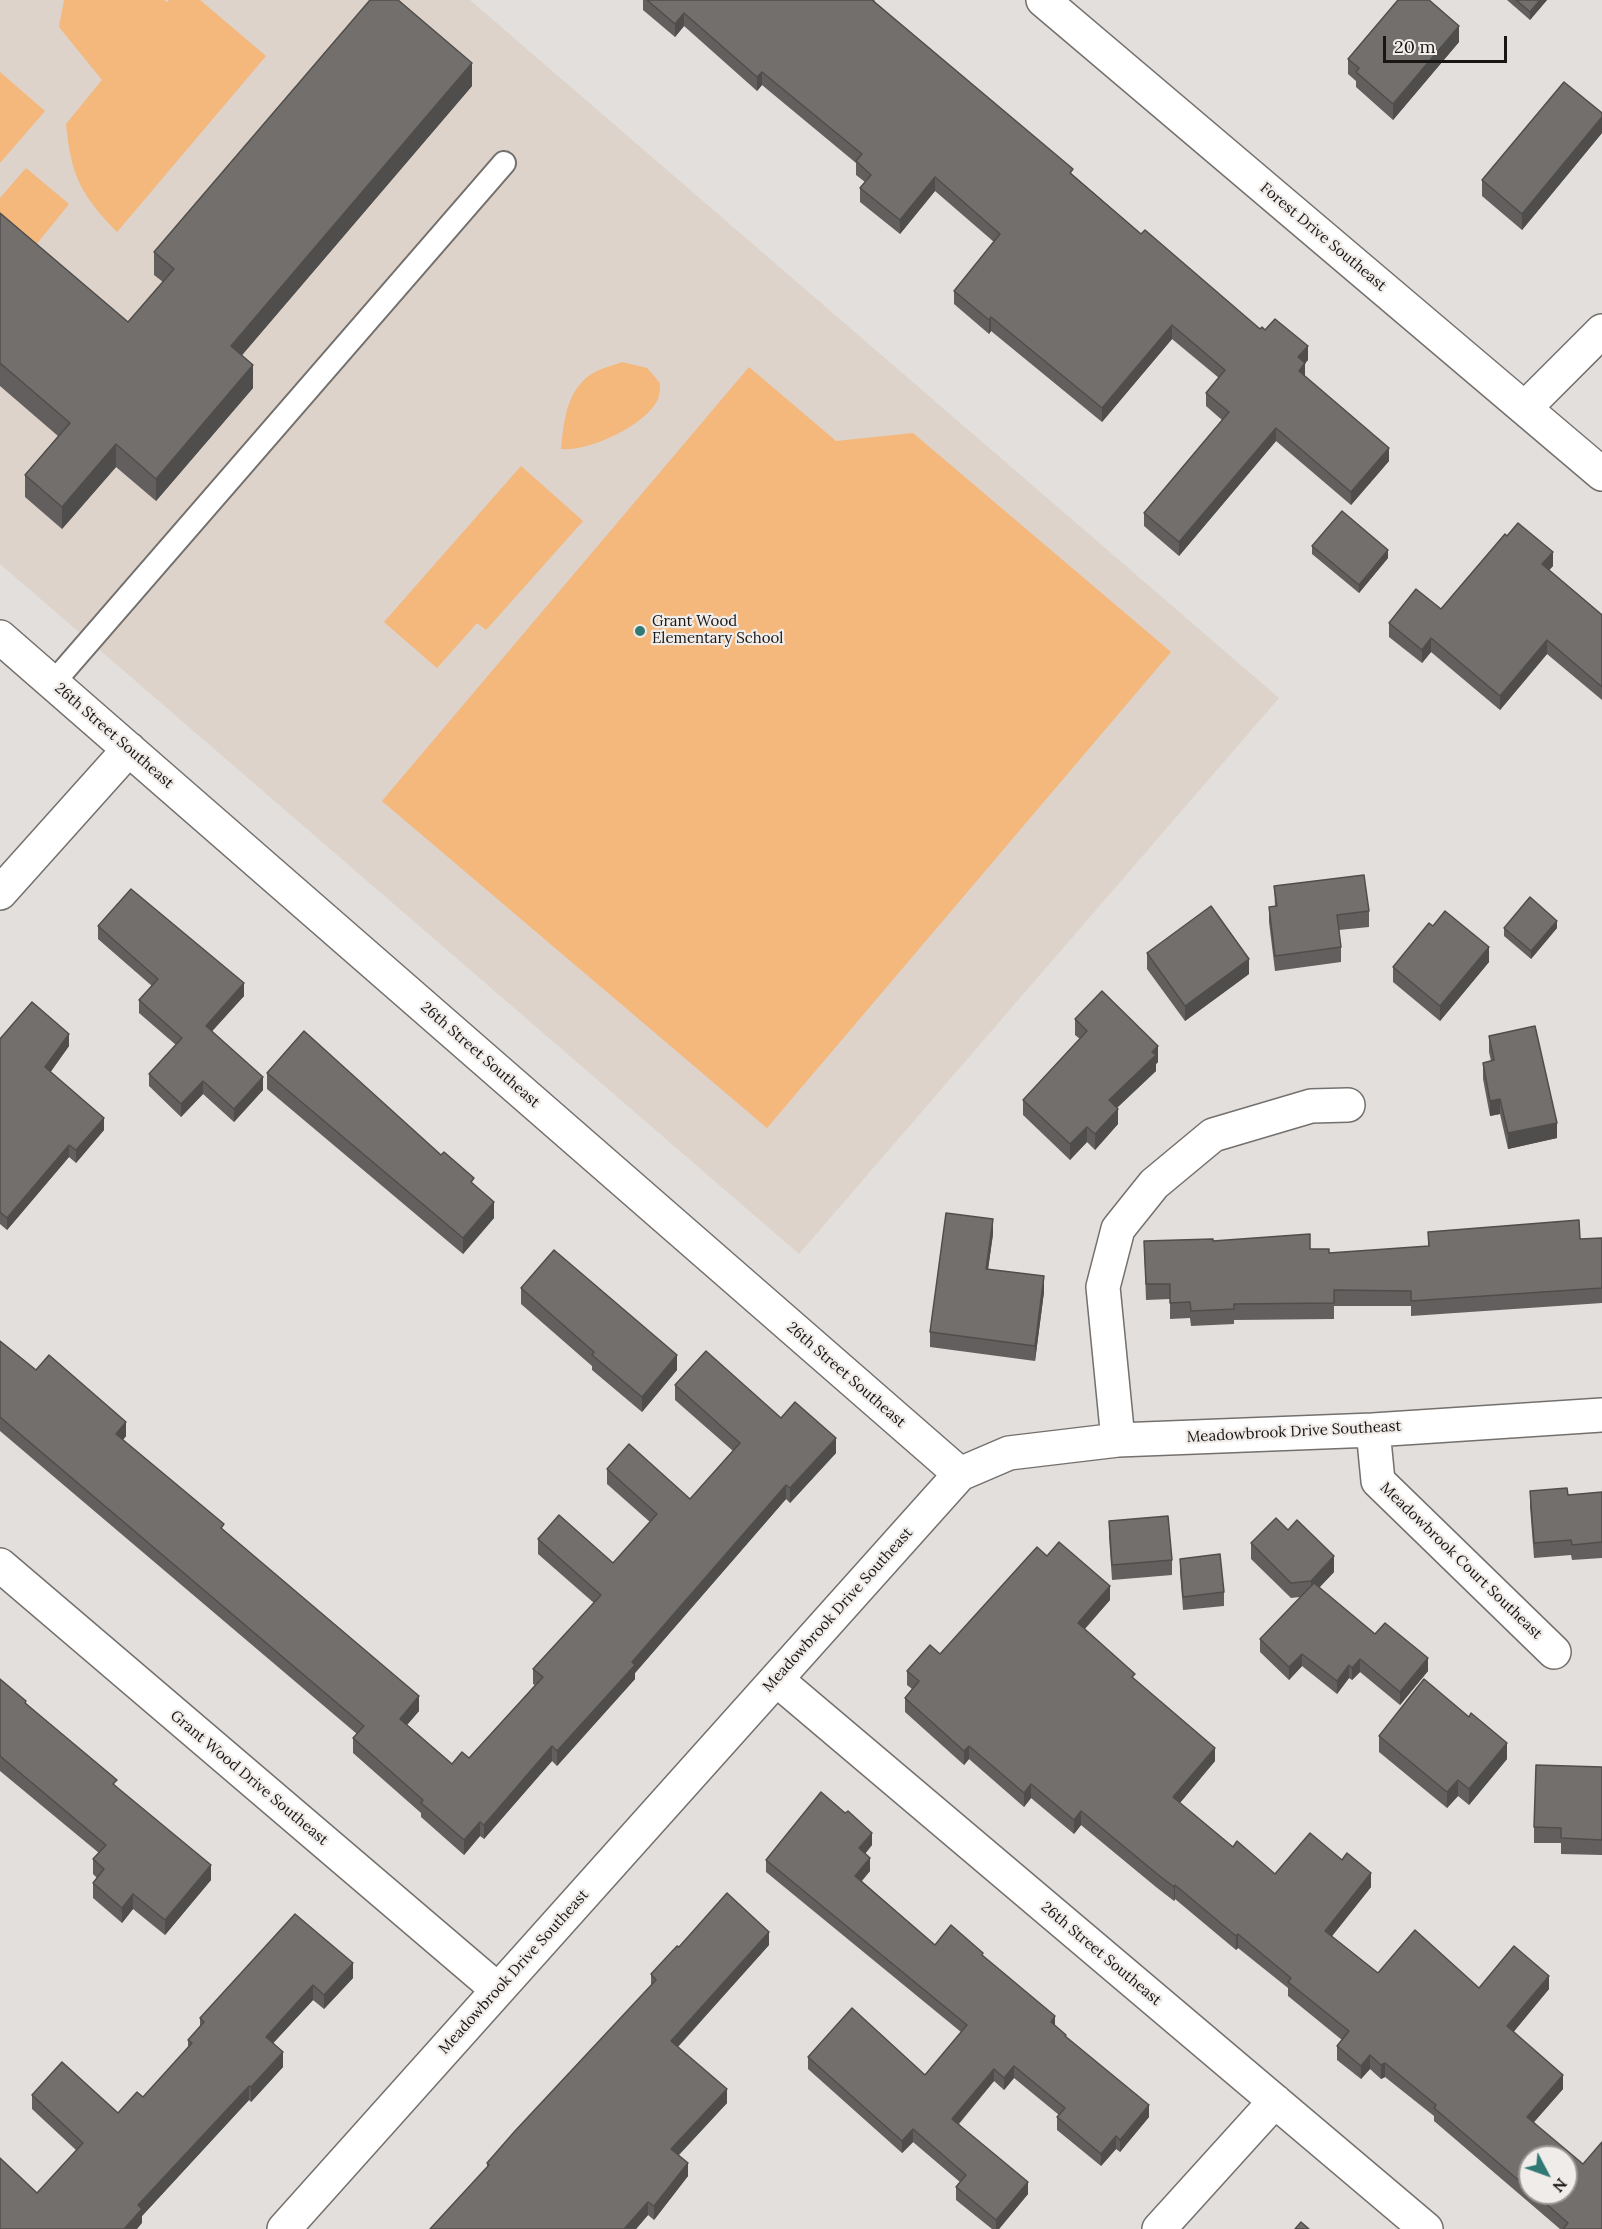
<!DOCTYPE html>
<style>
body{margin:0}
#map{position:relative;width:1602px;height:2229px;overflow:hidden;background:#e3dfdc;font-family:Lora,serif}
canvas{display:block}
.north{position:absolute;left:1518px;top:2145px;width:60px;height:60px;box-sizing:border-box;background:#f0ece9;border:2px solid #9a9795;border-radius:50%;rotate:131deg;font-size:16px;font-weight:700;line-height:24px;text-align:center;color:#181716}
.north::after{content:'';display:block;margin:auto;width:21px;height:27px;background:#307975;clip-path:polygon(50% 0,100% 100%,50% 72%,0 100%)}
.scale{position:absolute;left:1383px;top:36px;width:124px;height:27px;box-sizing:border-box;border:3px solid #181716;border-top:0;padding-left:8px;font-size:18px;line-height:21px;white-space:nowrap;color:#181716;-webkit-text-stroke:4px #f0ece9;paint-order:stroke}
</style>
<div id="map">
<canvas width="1602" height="2229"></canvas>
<div class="north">N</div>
<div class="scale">20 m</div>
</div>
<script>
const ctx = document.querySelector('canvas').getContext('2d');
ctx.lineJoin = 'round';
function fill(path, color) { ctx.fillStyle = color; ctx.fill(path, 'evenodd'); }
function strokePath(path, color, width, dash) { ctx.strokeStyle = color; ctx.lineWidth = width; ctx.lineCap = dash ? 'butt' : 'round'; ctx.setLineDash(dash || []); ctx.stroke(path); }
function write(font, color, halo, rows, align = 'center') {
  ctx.font = font + ' Lora,serif'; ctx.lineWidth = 4.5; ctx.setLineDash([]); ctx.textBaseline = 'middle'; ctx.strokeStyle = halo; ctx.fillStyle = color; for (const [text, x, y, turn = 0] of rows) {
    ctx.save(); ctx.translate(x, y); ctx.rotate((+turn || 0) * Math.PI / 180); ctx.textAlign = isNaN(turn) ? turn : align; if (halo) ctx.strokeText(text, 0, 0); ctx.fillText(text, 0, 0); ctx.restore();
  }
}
const built = new Path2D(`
 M0,0H470L1279,698L799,1254L0,564Z`);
const green = new Path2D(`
 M64,0H164L167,2L169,0H200L266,56L117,232C81,195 71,176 66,124L102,80L59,27Z
 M0,72L45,111L0,163Z
 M26,168L69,204L35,246L0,217V198Z
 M622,362L647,368L660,383C660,388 660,396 657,401C644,426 588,452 561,449C564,422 566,392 590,375C598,369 612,366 622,362Z
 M749,367L836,441L913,433L1171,652L767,1128L382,801Z
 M521,466L583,521L486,630L477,623L437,668L384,622Z`);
const service = new Path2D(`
 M53,683L504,163`);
const minor = new Path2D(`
 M1525,408L1602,331
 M0,637L960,1474
 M0,893L129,749
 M1373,1430L1378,1481L1554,1652
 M1118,1440L1103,1287L1118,1229L1154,1184L1213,1135L1311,1106L1348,1105
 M0,1565L498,1990
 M777,1680L1426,2229
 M284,2229L960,1474L1009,1453L1118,1440L1373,1430L1602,1415
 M1159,2229L1275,2101`);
const tertiary = new Path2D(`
 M1043,0L1602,474`);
const wall = new Path2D(`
 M643,0H875L874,1L1141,234L1260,329L1308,360L1305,363V376L1389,461L1351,505L1276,441L1179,556L1144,526V513L1222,420L1206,406V393L1219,378L1172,339L1102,422L991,331L989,334L954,304V291L994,242L935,191L900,234L860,202V188L865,182L856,175V163L762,85L757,91L684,26L675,37L643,10Z
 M1507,0H1547L1530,20Z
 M1459,42L1393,120L1356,87V81L1348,74V59Z
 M472,86L242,355L253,388L156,501L116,467L62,529L25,497V475L58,436L0,386V213L128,322L163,282L154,275V252Z
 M1602,113V133L1522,230L1482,196V180Z
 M1507,536L1553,566L1549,570L1602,615V700L1547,654L1500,710L1431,652L1422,663L1389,637V623L1441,609Z
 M1312,546L1388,558L1359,593L1312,554Z
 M1274,886L1369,911V927L1339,930L1341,947V962L1275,971L1269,922V907L1275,906Z
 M98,926L244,996L212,1031L263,1090L234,1122L203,1094L181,1117L149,1086V1074L176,1045L139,1013V1000L152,986L98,939Z
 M1433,926L1489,962L1440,1021L1393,982V967Z
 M1504,928H1557L1531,959L1504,936Z
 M1147,953L1249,974L1185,1021L1147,969Z
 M1075,1019L1158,1062L1156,1064V1071L1117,1108L1118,1124L1095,1150L1087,1142L1070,1160L1023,1115V1100L1080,1039L1075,1035Z
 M1489,1036L1557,1138L1508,1149L1500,1114L1490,1116L1483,1079V1063L1491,1061L1489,1052Z
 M0,1039L69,1046L50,1072L104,1130L76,1163L69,1157L7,1230L0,1224Z
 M267,1073L474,1184L494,1218L463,1254L267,1089Z
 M1428,1232L1580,1239L1602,1238V1303L1411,1316V1306H1334V1319L1234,1320V1324L1191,1326L1190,1318L1170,1319V1299L1146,1300L1144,1241H1213L1310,1249L1329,1253L1428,1246Z
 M993,1234L988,1269L1044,1292L1035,1361L930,1347V1332Z
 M521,1288L677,1370L642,1412L592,1370V1366L521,1304Z
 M0,1341L36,1370L126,1436L123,1440L224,1530L419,1711L407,1725L452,1764L469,1758L535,1685L533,1684V1669L594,1603L538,1554V1539L613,1563L650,1522L607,1484V1469L690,1499L733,1451L675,1400V1385L781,1418L836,1453L790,1503L786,1499L635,1673V1679L557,1766L552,1761L484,1839L480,1836L464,1855L421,1817V1813L353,1753V1738L357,1734L0,1431Z
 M1530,1491L1568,1495L1602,1492V1558L1572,1560L1571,1555L1534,1558L1530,1507Z
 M1109,1521L1172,1560V1575L1112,1580L1109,1536Z
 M1288,1530L1334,1572L1319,1588L1375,1634L1428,1671L1400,1705L1360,1672L1352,1680L1349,1678L1337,1694L1302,1666L1289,1680L1260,1652V1639L1300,1597L1291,1598L1251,1559V1543Z
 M1047,1556L1110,1600L1085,1629L1215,1761L1180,1803L1233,1847L1275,1874L1371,1887L1332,1936L1378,1973L1479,1988L1549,1989L1513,2032L1563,2089L1534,2122L1602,2229H1560L1434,2121V2116L1385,2077L1381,2079L1370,2069L1361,2079L1337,2060V2046L1342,2040L1288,1996V1988L1238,1948L1236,1950L1175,1899L1174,1901L1156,1887L1081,1825L1074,1834L1031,1798L1024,1807L969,1759L964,1765L905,1712V1698L912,1689L907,1685V1671L940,1654ZM1530,2157L1566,2193H1530Z
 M1180,1559L1224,1592V1606L1183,1610L1180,1572Z
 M0,1679L117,1787L211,1880L165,1935L133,1909L122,1923L93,1898V1883L97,1878L93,1874V1859L99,1853L0,1771Z
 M1469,1717L1507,1759L1469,1805L1458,1796L1447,1808L1379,1752V1736Z
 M1602,1767V1855L1561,1854V1843H1534V1827Z
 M872,1845L865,1854L870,1871L862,1881L935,1945L983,1956L1149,2117L1120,2152L1116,2149L1101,2166L1057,2130V2117L1059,2115L1014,2078L1004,2090L994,2081L959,2124L1028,2194L999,2229H992L956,2200V2187L960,2182L913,2142L902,2153L808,2069V2057L925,2075L961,2032L766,1872V1860Z
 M295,1914L353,1978L324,2009L313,2000L273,2043L283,2067L251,2102L249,2100L142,2216V2223L76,2150L32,2109V2095L118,2113L143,2097L188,2048V2040L200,2027V2018Z
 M769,1945L678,2047L727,2103L679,2155L688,2176L654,2220L648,2215L636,2229H430L487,2168V2163L651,1986V1974L679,1947Z`);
const shadedWall = new Path2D(`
 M1540,0H1547L1530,20V12Z
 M684,13V26L675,37V24Z
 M1459,26V42L1393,120V104Z
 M472,63V86L231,368V346Z
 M762,72V85L757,91V77Z
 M1602,117V133L1522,230V214Z
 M935,177V191L900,234V220Z
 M991,317V331L989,334V320Z
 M1172,325V339L1102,422V408Z
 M1308,346V360L1298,371V357Z
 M1305,363V377L1299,371Z
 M253,365V388L156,501V479Z
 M1276,428V441L1179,556V542Z
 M116,444V467L62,529V507Z
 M1389,448V461L1351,505V492Z
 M1388,550V558L1359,593V585Z
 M1553,552V566L1542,578V564Z
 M1431,638V652L1422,663V650Z
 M1547,640V654L1500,710V696Z
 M1557,921V928L1531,959V951Z
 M1489,947V962L1440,1021V1006Z
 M1249,959V974L1185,1021V1006Z
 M244,983V996L206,1038V1026Z
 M69,1034V1046L45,1080V1067Z
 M1158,1046V1062L1156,1064V1071L1109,1115V1100Z
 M263,1077V1090L234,1122V1109Z
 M203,1081V1094L181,1117V1104Z
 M1500,1099V1114L1490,1116V1101Z
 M1118,1109V1124L1095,1150V1134Z
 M104,1118V1130L76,1163V1150Z
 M1557,1123V1138L1508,1149V1133Z
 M1087,1127V1142L1070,1160V1144Z
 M69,1145V1157L7,1230V1218Z
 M494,1202V1218L463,1254V1238Z
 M993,1219V1234L986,1284V1269Z
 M1044,1276V1292L1035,1361V1346Z
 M677,1355V1370L642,1412V1397Z
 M126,1422V1436L116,1448V1434Z
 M836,1438V1453L790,1503V1488Z
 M786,1485V1499L635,1673V1679L557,1766V1751L632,1662Z
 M1334,1556V1572L1311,1596V1581Z
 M1110,1586V1600L1078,1636V1623Z
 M1302,1654V1666L1289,1680V1667Z
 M1428,1658V1671L1400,1705V1692Z
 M1360,1659V1672L1352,1680V1668Z
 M1349,1665V1678L1337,1694V1681Z
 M419,1696V1711L400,1733V1719Z
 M1507,1743V1759L1469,1805V1789Z
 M552,1746V1761L484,1839V1825Z
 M969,1746V1759L964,1765V1751Z
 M1215,1748V1761L1173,1811V1797Z
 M1458,1780V1796L1447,1808V1792Z
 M1031,1784V1798L1024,1807V1793Z
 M1081,1811V1825L1074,1834V1820Z
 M480,1822V1836L464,1855V1840Z
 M872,1833V1845L859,1861V1848Z
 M870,1858V1871L855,1888V1876Z
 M211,1865V1880L165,1935V1920Z
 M1371,1873V1887L1325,1945V1931Z
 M1175,1885V1899L1174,1901V1887Z
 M133,1894V1909L122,1923V1908Z
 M769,1932V1945L671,2054V2041Z
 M1238,1934V1948L1236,1950V1936Z
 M353,1963V1978L324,2009V1995Z
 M1549,1976V1989L1507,2040V2026Z
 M313,1985V2000L266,2051V2037Z
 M1055,2016V2028L1051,2022Z
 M283,2052V2067L251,2102V2087Z
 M1370,2055V2069L1361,2079V2066Z
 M1385,2063V2077L1381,2079V2065Z
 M1014,2066V2078L1004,2090V2078Z
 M994,2069V2081L952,2131V2119Z
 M1563,2075V2089L1527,2130V2117Z
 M249,2086V2100L142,2216V2223L137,2229H124L138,2205Z
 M727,2089V2103L671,2163V2149Z
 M1149,2105V2117L1120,2152V2140Z
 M913,2129V2142L902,2153V2141Z
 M1116,2136V2149L1101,2166V2154Z
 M688,2163V2176L654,2220V2206Z
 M1028,2182V2194L999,2229H996V2220Z
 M648,2202V2215L636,2229H624Z`);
const building = new Path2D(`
 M370,0H398L472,63L231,346L253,365L156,479L116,444L62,507L25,475L70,423L0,363V213L128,322L174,269L154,252Z
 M647,0H872L1073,169L1070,173L1141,234L1145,230L1260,329L1262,327L1265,330L1275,319L1308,346L1298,357L1305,363L1299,371L1389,448L1351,492L1276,428L1179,542L1144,513L1229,412L1206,393L1225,370L1172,325L1102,408L991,317L989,320L954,291L1000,234L935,177L900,220L860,188L871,175L856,161L862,154L762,72L757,77L684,13L675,24Z
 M1398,0H1429L1459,26L1393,104L1356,72L1359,68L1348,59Z
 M1516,0H1540L1530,12Z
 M1564,82L1602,113V117L1522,214L1482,180Z
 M1342,511L1388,550L1359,585L1312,546Z
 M1518,523L1553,552L1542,564L1602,615V687L1547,640L1500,696L1431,638L1422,650L1389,623L1416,589L1441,609L1505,534L1507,536Z
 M1364,875L1369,911L1337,915L1341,947L1275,956L1269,907L1277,906L1274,886Z
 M131,889L244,983L206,1026L263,1077L234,1109L203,1081L181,1104L149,1074L182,1038L139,1000L158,979L98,926Z
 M1530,897L1557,921L1531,951L1504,928Z
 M1211,906L1249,959L1185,1006L1147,953Z
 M1445,911L1489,947L1440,1006L1393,967L1429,923L1433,926Z
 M1102,991L1158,1046L1152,1052L1156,1055L1109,1100L1118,1109L1095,1134L1087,1127L1070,1144L1023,1100L1087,1031L1075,1019Z
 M32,1002L69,1034L45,1067L104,1118L76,1150L69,1145L7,1218L0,1212V1039Z
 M1535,1026L1557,1123L1508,1133L1500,1099L1490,1101L1483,1063L1494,1060L1489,1036Z
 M304,1031L441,1155L444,1152L474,1178L471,1182L494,1202L463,1238L267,1073Z
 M946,1213L993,1219L986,1269L1044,1276L1035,1346L930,1332Z
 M1579,1220L1580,1239L1602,1238V1288L1411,1301V1291L1334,1290V1303L1234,1304V1309L1191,1311L1190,1302L1170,1303V1284H1146L1144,1241L1213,1239V1241L1310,1234V1249H1329V1253L1429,1246L1428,1232Z
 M554,1250L677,1355L642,1397L592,1355L594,1352L521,1288Z
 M0,1341L36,1370L49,1355L126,1422L116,1434L224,1524L221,1528L419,1696L400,1719L452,1764L462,1752L469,1758L543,1677L533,1669L601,1595L538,1539L559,1515L613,1563L657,1514L607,1469L629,1444L690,1499L740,1443L675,1385L706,1351L781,1418L795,1402L836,1438L790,1488L786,1485L632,1662L635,1665L557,1751L552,1746L484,1825L480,1822L464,1840L421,1803L423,1800L353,1738L364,1726L0,1417Z
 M1567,1488L1568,1495L1602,1492V1542L1572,1545L1571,1540L1534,1543L1530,1491Z
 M1168,1516L1172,1560L1112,1565L1109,1521Z
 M1276,1518L1288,1530L1297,1520L1334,1556L1311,1581L1291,1583L1251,1543Z
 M1059,1542L1110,1586L1078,1623L1135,1674L1132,1677L1215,1748L1173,1797L1233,1847L1237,1841L1275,1874L1310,1833L1342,1860L1347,1853L1371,1873L1325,1931L1378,1973L1415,1930L1479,1988L1514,1946L1549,1976L1507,2026L1563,2075L1527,2117L1583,2164L1602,2142V2229H1563L1568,2223L1534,2193H1566V2157H1530V2190L1434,2108L1436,2105L1385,2063L1381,2065L1370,2055L1361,2066L1337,2046L1349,2031L1288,1982L1291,1978L1238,1934L1236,1936L1175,1885L1174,1887L1156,1873L1081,1811L1074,1820L1031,1784L1024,1793L969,1746L964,1751L905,1698L919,1681L907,1671L930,1645L940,1654L1037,1547L1047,1556Z
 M1220,1554L1224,1592L1183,1597L1180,1559Z
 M1314,1583L1375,1634L1385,1623L1428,1658L1400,1692L1360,1659L1352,1668L1349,1665L1337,1681L1302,1654L1289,1667L1260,1639Z
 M0,1679L26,1701L25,1703L117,1780L113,1784L211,1865L165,1920L133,1894L122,1908L93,1883L104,1869L93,1859L106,1845L0,1756Z
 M1424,1679L1469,1717L1471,1713L1507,1743L1469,1789L1458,1780L1447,1792L1379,1736Z
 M1536,1765L1602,1767V1840L1561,1838V1828L1534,1827Z
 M821,1792L845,1813L848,1811L872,1833L859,1848L870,1858L855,1876L935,1945L951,1925L983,1953L982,1955L1055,2016L1051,2022L1066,2035L1065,2036L1149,2105L1120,2140L1116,2136L1101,2154L1057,2117L1065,2108L1014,2066L1004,2078L994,2069L952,2119L1028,2182L996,2220L956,2187L966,2175L913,2129L902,2141L808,2057L852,2008L925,2075L967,2025L766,1860Z
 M727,1893L769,1932L671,2041L727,2089L671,2149L688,2163L654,2206L648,2202L624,2229H430L489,2165L487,2163L515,2131L656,1980L651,1974L677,1946L679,1947Z
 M295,1914L353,1963L324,1995L313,1985L266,2037L283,2052L251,2087L249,2086L138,2205L142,2209L124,2229H0V2158L37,2193L83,2143L32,2095L62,2062L118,2113L137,2092L143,2097L192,2043L188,2040L204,2022L200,2018Z
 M1301,2222L1309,2229H1295Z`);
const markers = [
 [640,631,6,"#307975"]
];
const streetNames = [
 ["Forest Drive Southeast",1323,237,40],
 ["26th Street Southeast",114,736,41],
 ["26th Street Southeast",480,1055,41],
 ["26th Street Southeast",846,1375,41],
 ["Meadowbrook Drive Southeast",1294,1432,-3],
 ["Meadowbrook Court Southeast",1461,1561,44],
 ["Meadowbrook Drive Southeast",838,1610,-48],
 ["Grant Wood Drive Southeast",249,1778,40],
 ["26th Street Southeast",1101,1954,40],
 ["Meadowbrook Drive Southeast",514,1972,-48]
];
const poiNames = [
 ["Grant Wood",652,622],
 ["Elementary School",652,639]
];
fill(built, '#ddd3ca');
fill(green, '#f4b77c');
strokePath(service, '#74706d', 26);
strokePath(minor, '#74706d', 36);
strokePath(tertiary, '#74706d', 36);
strokePath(service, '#fff', 22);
strokePath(minor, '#fff', 33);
strokePath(tertiary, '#fff', 33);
fill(wall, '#635f5e');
fill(shadedWall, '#504e4c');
fill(building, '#736f6d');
strokePath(building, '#504e4c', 1.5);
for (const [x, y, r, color] of markers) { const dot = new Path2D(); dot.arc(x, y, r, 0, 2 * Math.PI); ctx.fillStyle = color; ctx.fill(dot); strokePath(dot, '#f0ece9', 2); }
write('15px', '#181716', '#f0ece9', streetNames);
write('15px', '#181716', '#f0ece9', poiNames, 'left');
</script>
